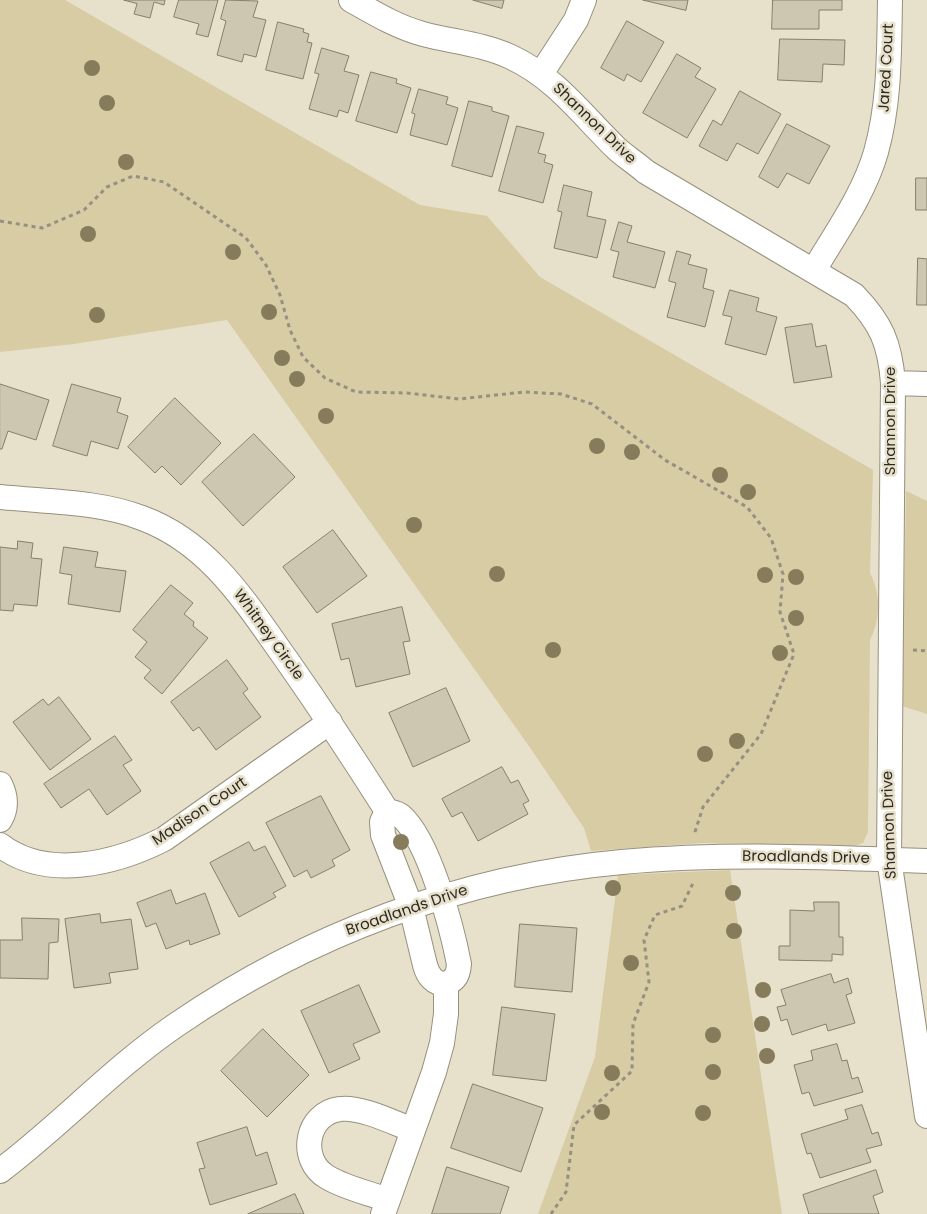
<!DOCTYPE html>
<style>
body{margin:0}
canvas{display:block;background:#e7e0cb}
</style>
<canvas width="927" height="1214"></canvas>
<script>
const ctx = document.querySelector('canvas').getContext('2d');
ctx.lineJoin = 'round';
function fill(path, color) { ctx.fillStyle = color; ctx.fill(path, 'evenodd'); }
function strokePath(path, color, width, dash) { ctx.strokeStyle = color; ctx.lineWidth = width; ctx.lineCap = dash ? 'butt' : 'round'; ctx.setLineDash(dash || []); ctx.stroke(path); }
function write(font, color, halo, rows, align = 'center') {
  ctx.font = font + ' Poppins,sans-serif'; ctx.lineWidth = 5; ctx.setLineDash([]); ctx.textBaseline = 'middle'; ctx.strokeStyle = halo; ctx.fillStyle = color; for (const [text, x, y, turn = 0] of rows) {
    ctx.save(); ctx.translate(x, y); ctx.rotate((+turn || 0) * Math.PI / 180); ctx.textAlign = isNaN(turn) ? turn : align; if (halo) ctx.strokeText(text, 0, 0); ctx.fillText(text, 0, 0); ctx.restore();
  }
}
const green = new Path2D(`
 M0,0H65L420,205L487,216L540,277L873,470L870,573C881,594 881,619 870,640L868,832L863,843L855,846L702,843L591,851L584,828L531,749L227,320L74,344L0,352Z
 M906,491L927,501V714L902,706Z
 M730,870L782,1214H538L595,1057L618,875Z`);
const building = new Path2D(`
 M124,0H165L164,5L154,2L150,18L134,14L137,4Z
 M179,0H218L208,37L196,34L199,24L174,17Z
 M226,0L258,1L253,17L266,20L256,57L244,54L242,62L217,55L226,21L221,19Z
 M473,0H504L502,8Z
 M643,0H688L686,10Z
 M773,0H842V10H819V29H772Z
 M627,21L664,42L641,82L627,74L624,81L601,68Z
 M278,22L304,29L303,32L309,34L307,42L312,43L303,79L266,70Z
 M780,39L845,40L844,65L823,64L822,82L778,80Z
 M322,48L349,56L344,71L359,75L348,113L339,110L337,117L309,109L319,74L315,73Z
 M677,54L701,68L695,77L716,89L687,138L643,113Z
 M371,72L397,79L396,83L411,88L397,133L356,121Z
 M419,89L448,97L446,104L458,108L447,145L410,135L415,114L412,113Z
 M740,91L781,114L758,154L737,143L727,161L699,146L713,120L721,125Z
 M469,101L492,107V111L509,116L492,177L452,166Z
 M787,124L830,146L809,184L787,173L778,188L759,177Z
 M517,126L544,133L538,153L546,155L544,162L553,165L543,203L499,191Z
 M916,178H927V210H916Z
 M564,185L592,192L587,216L606,220L597,258L554,248L562,212L558,211Z
 M619,222L632,226L627,242L665,252L655,288L613,277L619,252L611,250Z
 M677,251L691,255L688,264L707,269L703,288L714,291L705,327L667,317L676,283L669,281Z
 M918,258L927,259V305H917Z
 M730,290L759,298L756,311L777,317L766,355L725,344L732,317L723,315Z
 M812,324L816,347L826,345L832,377L794,383L785,328Z
 M0,384L49,400L36,440L8,431L2,449H0Z
 M72,384L121,398L117,412L128,416L118,449L91,441L87,456L53,446Z
 M175,398L221,443L181,485L162,466L155,473L128,447Z
 M254,434L295,477L243,526L202,482Z
 M333,530L367,576L317,613L283,567Z
 M18,541L33,543L31,558L42,559L37,606L14,604L13,611L0,610V547L17,549Z
 M64,547L98,552L95,567L126,571L120,612L68,604L72,575L60,573Z
 M171,585L193,603L184,614L194,622L193,626L208,638L162,694L144,678L151,670L135,657L147,642L133,630Z
 M402,607L410,641L403,642L410,674L356,687L349,658L341,660L332,624Z
 M227,660L248,689L243,693L261,717L216,750L199,727L193,731L171,702Z
 M446,688L470,741L413,767L389,713Z
 M59,697L91,739L50,770L13,722L43,699L48,705Z
 M115,736L132,760L123,765L141,791L107,815L89,789L61,808L44,784Z
 M502,767L511,783L518,780L529,801L523,804L528,814L478,841L462,812L452,817L442,799Z
 M321,796L350,850L332,860L335,866L311,878L307,870L294,877L266,823Z
 M249,842L254,851L265,846L286,886L273,893L276,897L239,917L210,863Z
 M171,890L176,904L205,893L220,934L190,945L189,940L166,949L156,923L146,927L137,903Z
 M814,902H839V937H843V955L832,954V961L779,960V946H790V910L814,911Z
 M100,914L101,923L131,919L138,969L109,973L111,983L74,988L65,919Z
 M22,918L59,919L58,942L49,943L48,979L0,978V940H22Z
 M520,924L577,928L572,992L515,987Z
 M831,974L834,983L848,978L852,993L846,995L855,1023L828,1031L826,1024L792,1035L787,1019L781,1021L777,1007L786,1005L781,990Z
 M359,985L380,1032L353,1044L360,1059L329,1073L301,1011Z
 M502,1007L555,1014L546,1081L493,1075Z
 M263,1029L309,1075L267,1117L221,1071Z
 M837,1044L842,1061L847,1060L852,1079L858,1077L863,1092L814,1106L809,1092L802,1094L794,1065L813,1060L811,1051Z
 M473,1084L543,1108L521,1172L451,1148Z
 M862,1105L872,1134L878,1132L882,1145L866,1149L871,1162L820,1178L811,1153L807,1154L801,1134L848,1119L845,1110Z
 M247,1127L256,1156L267,1152L277,1184L210,1205L199,1169L205,1168L197,1143Z
 M447,1167L509,1187L500,1214H432Z
 M876,1170L883,1192L873,1196L879,1214H809L803,1195Z
 M295,1194L304,1214H248Z`);
const path = new Path2D(`
 M0,221L42,228L84,210L107,187L133,176L164,182L246,238L266,265L280,295L290,330L303,357L325,378L356,392L407,393L459,399L524,392L561,394L592,404L665,460L747,507L771,538L783,574L780,612L794,654L761,734L703,807L694,835
 M913,650L927,651
 M551,1214L566,1192L574,1125L632,1071L633,1024L649,982L644,940L655,915L682,906L694,881`);
const minor = new Path2D(`
 M351,0C374,13 397,27 423,34C453,42 483,44 511,57C556,78 582,115 617,149C626,157 637,164 646,172L854,295C881,323 890,343 893,383L889,859L927,1116
 M541,74L576,20L584,0
 M814,270C836,233 864,194 876,152C890,102 889,51 890,0
 M893,383L927,384
 M0,497C47,502 98,501 142,518C210,543 246,603 286,659C321,709 354,759 387,811C392,812 398,813 401,816C429,840 452,928 459,964C458,975 456,979 446,984C434,984 428,976 425,965L411,907L383,835L382,822L387,811
 M0,784C6,796 7,808 0,820
 M0,845C47,881 117,863 164,839L330,722
 M0,1171C61,1125 113,1068 176,1025C307,935 463,876 622,862C723,853 826,857 927,861
 M388,1200C369,1193 345,1188 327,1177C298,1160 306,1113 340,1109C360,1106 394,1123 413,1130
 M383,1214L434,1072L442,1043L446,1014V984`);
const trees = [
 [92,68],
 [107,103],
 [126,162],
 [88,234],
 [233,252],
 [269,312],
 [97,315],
 [282,358],
 [297,379],
 [326,416],
 [597,446],
 [632,452],
 [720,475],
 [748,492],
 [414,525],
 [497,574],
 [765,575],
 [796,577],
 [796,618],
 [553,650],
 [780,653],
 [737,741],
 [705,754],
 [401,842],
 [613,888],
 [733,893],
 [734,931],
 [631,963],
 [763,990],
 [762,1024],
 [713,1035],
 [767,1056],
 [713,1072],
 [612,1073],
 [602,1112],
 [703,1113]
];
const streetNames = [
 ["Jared Court",887,68,-87],
 ["Shannon Drive",594,124,44],
 ["Shannon Drive",891,421,-90],
 ["Whitney Circle",268,635,54],
 ["Madison Court",200,812,-34],
 ["Shannon Drive",890,825,-92],
 ["Broadlands Drive",806,858,1],
 ["Broadlands Drive",407,911,-19]
];
fill(green, '#d8cca5');
fill(building, '#cdc6b1');
strokePath(building, '#857f6c', 1);
strokePath(minor, '#96907d', 26);
strokePath(path, '#959081', 3, [4, 4]);
strokePath(minor, '#fff', 24);
ctx.fillStyle = '#867c5b';
for (const [x, y] of trees) { ctx.beginPath(); ctx.arc(x, y, 8, 0, 2 * Math.PI); ctx.fill(); }
write('15px', '#2d2a22', '#e7e0cb', streetNames);
</script>
